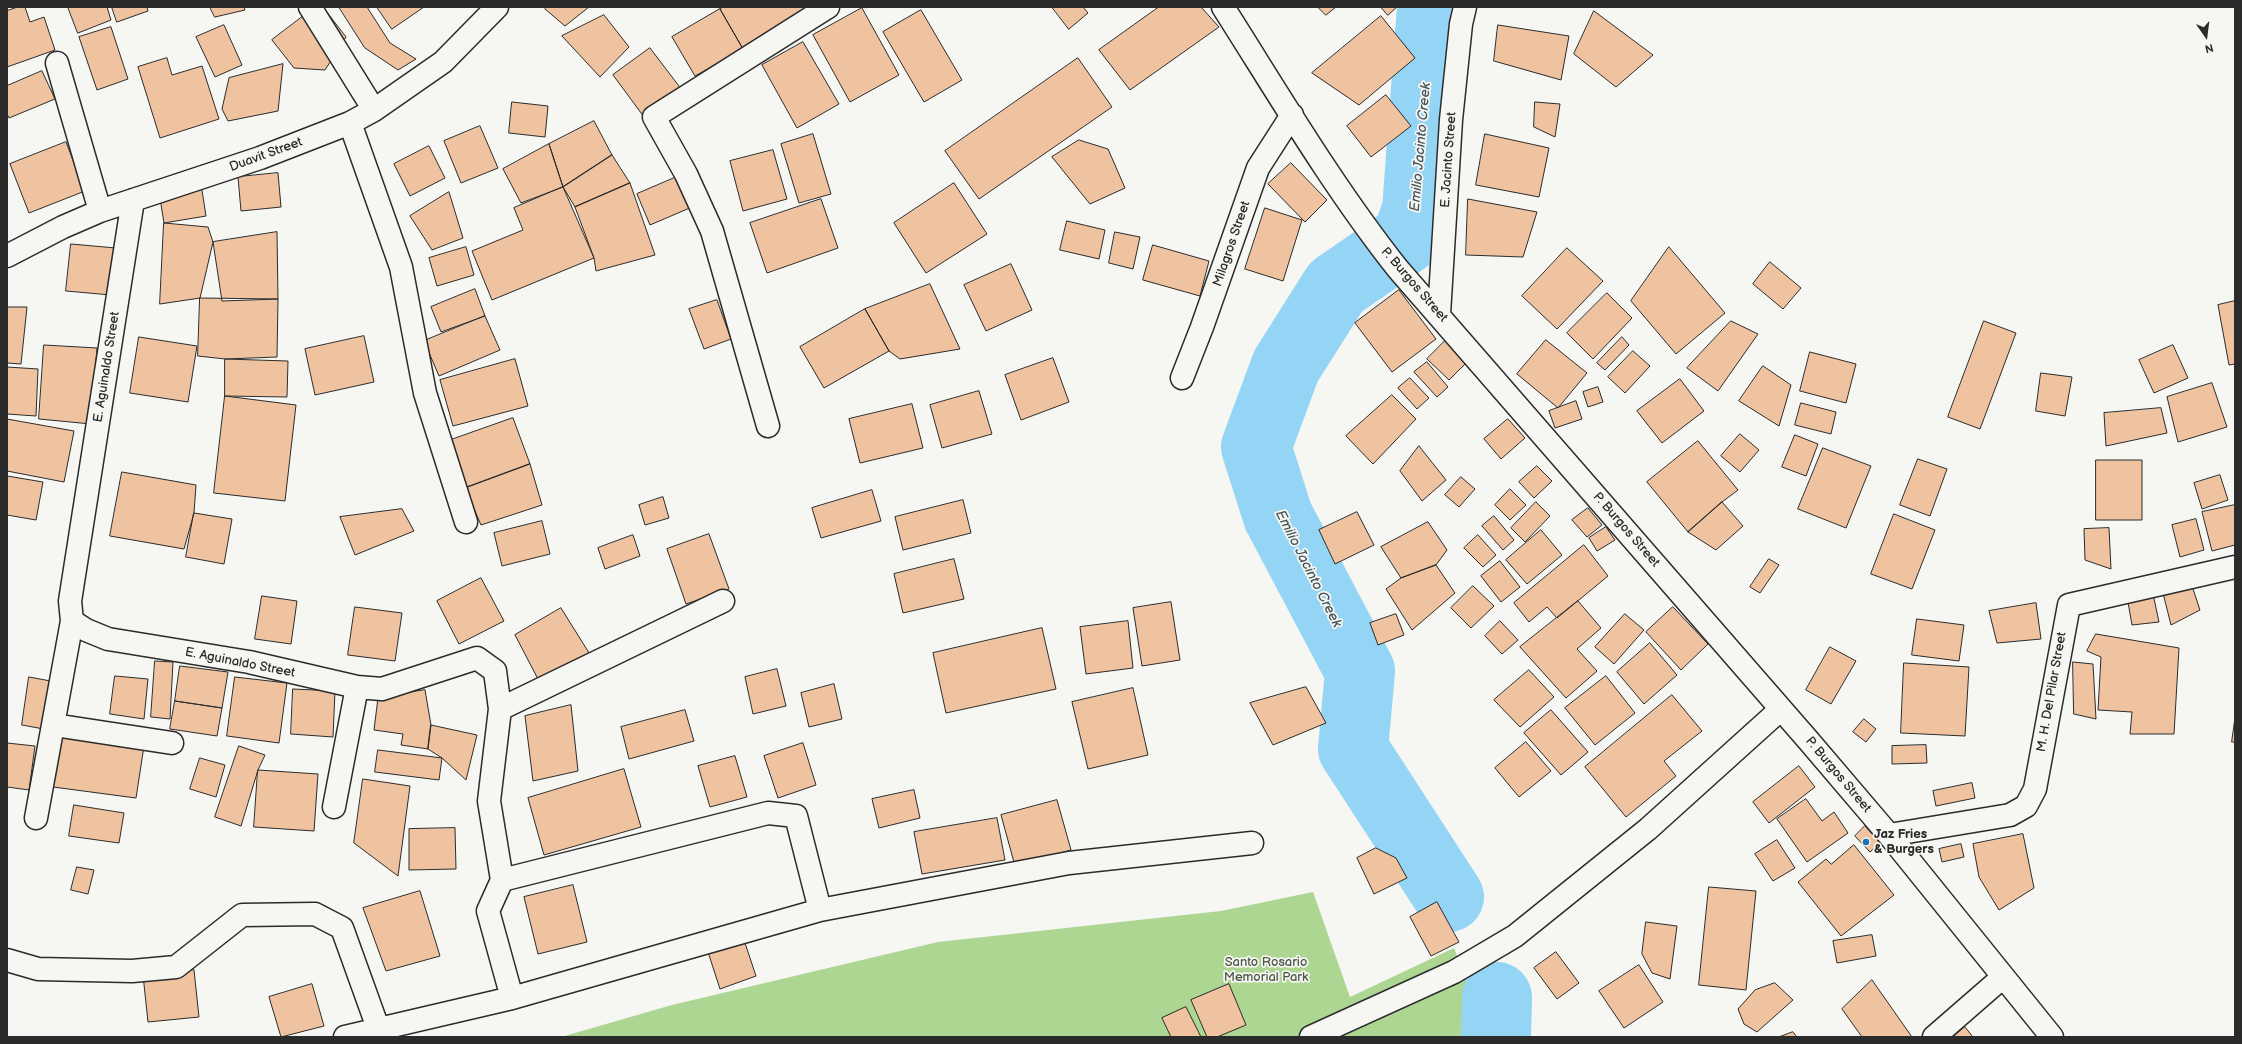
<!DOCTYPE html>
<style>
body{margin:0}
#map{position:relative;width:2242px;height:1044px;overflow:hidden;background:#f6f6f2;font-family:"Balsamiq Sans",sans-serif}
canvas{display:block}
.frame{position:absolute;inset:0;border:8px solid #2b2b2b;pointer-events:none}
.north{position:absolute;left:2186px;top:16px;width:40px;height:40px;-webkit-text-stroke:3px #f6f6f2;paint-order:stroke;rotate:166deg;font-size:11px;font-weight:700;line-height:16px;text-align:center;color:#2b2b2b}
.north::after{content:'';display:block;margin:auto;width:14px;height:18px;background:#2b2b2b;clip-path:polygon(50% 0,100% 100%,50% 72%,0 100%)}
</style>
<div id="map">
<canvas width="2242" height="1044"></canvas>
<div class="frame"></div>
<div class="north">N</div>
</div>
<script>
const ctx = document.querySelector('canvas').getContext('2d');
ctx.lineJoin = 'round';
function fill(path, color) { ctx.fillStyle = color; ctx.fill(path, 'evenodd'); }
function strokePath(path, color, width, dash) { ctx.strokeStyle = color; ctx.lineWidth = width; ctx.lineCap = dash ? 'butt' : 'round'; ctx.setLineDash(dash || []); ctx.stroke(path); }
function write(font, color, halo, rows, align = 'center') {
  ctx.font = font + ' "Balsamiq Sans",sans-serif'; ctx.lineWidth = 3.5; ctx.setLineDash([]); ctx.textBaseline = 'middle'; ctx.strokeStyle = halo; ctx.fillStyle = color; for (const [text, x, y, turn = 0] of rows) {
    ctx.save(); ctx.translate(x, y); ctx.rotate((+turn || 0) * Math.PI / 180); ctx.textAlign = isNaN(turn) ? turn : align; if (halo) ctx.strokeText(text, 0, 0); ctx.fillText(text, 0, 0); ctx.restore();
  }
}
const green = new Path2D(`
 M1313,892L1350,997L1454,948L1471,991L1469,1037H561L672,1005L938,942L1221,911Z`);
const river = new Path2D(`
 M1432,7L1417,210L1407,238L1336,287L1286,366L1256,447L1278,516L1360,671L1353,749L1449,897
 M1496,1037L1497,997`);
const building = new Path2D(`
 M18,7H25L30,22L44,17L55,50L7,67V11Z
 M68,7H107L111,20L78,33Z
 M112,7H147L148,11L117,22Z
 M210,7H244L245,10L215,17Z
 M315,7H323L346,37L325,70L294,68L272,40Z
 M339,7H367L390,43L416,59L398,70L365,48Z
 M377,7H424L392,29Z
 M547,7H589L565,26L545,9Z
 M724,7H808L743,49L720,9Z
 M1052,7H1083L1088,13L1069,29Z
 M1159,7H1201L1219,27L1130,90L1099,50Z
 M1318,7H1336L1326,15Z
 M1381,7H1397L1388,15Z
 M862,8L899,75L850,102L813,35Z
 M720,9L743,49L695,76L672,37Z
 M921,10L962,80L924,102L883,32Z
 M1594,11L1653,55L1616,87L1574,54Z
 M604,15L629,47L600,77L562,36Z
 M1381,16L1415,58L1359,105L1312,73Z
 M224,25L242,65L215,77L196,37Z
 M1498,25L1569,36L1561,80L1494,61Z
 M111,27L128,79L97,90L79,37Z
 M803,42L839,104L797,128L762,65Z
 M650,48L682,90L644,117L613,75Z
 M167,58L172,75L202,66L219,119L160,138L138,67Z
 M1078,58L1112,107L979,199L945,151Z
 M283,64L278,111L228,121L222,109L229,78Z
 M42,71L55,99L9,118L7,114V86Z
 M1386,95L1411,126L1371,157L1347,126Z
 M512,102L548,106L545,137L509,133Z
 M1535,102L1560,104L1555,137L1534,127Z
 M594,121L612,155L563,187L549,144Z
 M480,126L498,168L461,183L444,141Z
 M813,134L831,194L799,203L781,144Z
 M1485,134L1549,148L1539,197L1476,185Z
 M1079,140L1108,149L1125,188L1090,204L1052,157Z
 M66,142L85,191L29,213L10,164Z
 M549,144L563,187L521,203L503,169Z
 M429,146L445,178L410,196L394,164Z
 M773,150L787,199L743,211L730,161Z
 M612,155L630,183L575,207L563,187Z
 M1291,163L1327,200L1305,222L1268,184Z
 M278,173L281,207L241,211L238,177Z
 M679,176L692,207L650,225L637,194Z
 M630,183L655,255L596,271L594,258L575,207Z
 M954,183L987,234L926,273L894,223Z
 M201,184L206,216L164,223L159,192Z
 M563,187L594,258L492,300L472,251L523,230L514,208Z
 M449,192L463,238L432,250L410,216Z
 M821,199L838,248L767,273L750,223Z
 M1468,199L1537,212L1523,257L1466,255Z
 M1265,208L1302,220L1283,281L1245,269Z
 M1067,221L1105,230L1099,259L1060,250Z
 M164,223L208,227L213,242L200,298L160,304Z
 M277,232L278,299L222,301L213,242Z
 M1115,232L1140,237L1133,269L1109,263Z
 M71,244L116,248L111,295L66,291Z
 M1153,245L1209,261L1200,296L1143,280Z
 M466,247L474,275L437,286L429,258Z
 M1669,247L1725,313L1676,354L1631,301Z
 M1567,248L1603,281L1557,329L1522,296Z
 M1770,262L1801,288L1783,309L1753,284Z
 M1011,264L1032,310L986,331L964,285Z
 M930,284L960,349L900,359L889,351L865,309Z
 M475,289L485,316L441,332L431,307Z
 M1399,290L1436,339L1392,372L1355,323Z
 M1607,293L1632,318L1593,359L1567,333Z
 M200,298L278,299L277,357L225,359L198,356Z
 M717,300L731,339L704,349L689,309Z
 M2235,301V364L2229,365L2218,305Z
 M7,307H27L21,364L7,363Z
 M865,309L889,351L824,388L800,347Z
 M485,316L500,350L439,376L424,341Z
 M1731,321L1758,334L1718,391L1687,368Z
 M1984,321L2016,333L1980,429L1948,417Z
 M364,336L374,382L315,395L305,349Z
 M139,337L197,346L188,402L130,393Z
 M1622,337L1629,345L1605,370L1597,363Z
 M1447,339L1468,361L1449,380L1427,359Z
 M1546,340L1587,373L1558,408L1517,374Z
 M44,345L97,348L91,424L39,419Z
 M2173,345L2188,378L2154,393L2139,360Z
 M1633,351L1650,366L1625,393L1608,377Z
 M1810,352L1856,364L1846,403L1800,391Z
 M1053,358L1069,402L1021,420L1005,375Z
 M225,359L288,361L287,397L225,396Z
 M515,359L528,406L453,426L440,380Z
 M1427,362L1448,387L1437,397L1414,372Z
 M1763,366L1791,385L1779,426L1739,401Z
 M7,367L38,369L36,416L7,414Z
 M2041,373L2072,377L2065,416L2036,411Z
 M1410,378L1429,398L1417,409L1398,388Z
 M1680,379L1704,411L1662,443L1637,411Z
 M2212,383L2227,427L2178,442L2167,397Z
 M1598,387L1603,402L1588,407L1583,392Z
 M979,391L992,434L942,448L930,405Z
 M1392,395L1416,419L1373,464L1346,436Z
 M225,396L296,405L285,501L214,493Z
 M1576,401L1582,419L1555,428L1549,411Z
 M1801,403L1836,412L1831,434L1795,425Z
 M912,404L923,448L860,463L849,419Z
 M2161,408L2167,433L2106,446L2104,413Z
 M513,418L530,464L465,488L448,441Z
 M7,419L74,431L64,482L7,471Z
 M1508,419L1525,438L1501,459L1484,439Z
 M1740,434L1759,450L1740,472L1721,456Z
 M1795,435L1818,444L1806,476L1782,467Z
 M1698,441L1738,490L1722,502L1688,532L1647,482Z
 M1419,446L1446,480L1422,501L1400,471Z
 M1823,448L1871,466L1846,528L1798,509Z
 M1918,459L1947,469L1930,516L1900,505Z
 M2096,460H2142V520H2096Z
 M530,464L542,505L481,525L465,488Z
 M1537,466L1552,481L1534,498L1519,482Z
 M122,472L196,485L194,513L184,549L110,536Z
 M2220,475L2228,500L2202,509L2194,483Z
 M7,476L43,482L36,520L7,515Z
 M1461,477L1475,489L1459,507L1445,495Z
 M1510,489L1526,505L1510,520L1495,505Z
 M872,490L881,521L821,538L812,508Z
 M663,497L669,518L645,525L639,505Z
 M963,500L971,533L903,550L895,517Z
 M1536,502L1550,516L1525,542L1511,528Z
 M1722,502L1743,526L1716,550L1688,532Z
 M2235,505V545L2212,551L2202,512Z
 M1588,508L1602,525L1587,537L1572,520Z
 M402,509L414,531L355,555L340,517Z
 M1357,512L1374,545L1335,564L1319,530Z
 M194,513L232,519L224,564L186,557Z
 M1894,514L1935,530L1912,589L1871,574Z
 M1494,516L1514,540L1503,550L1482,526Z
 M2196,519L2204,550L2180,557L2172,525Z
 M542,521L550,554L502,566L494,533Z
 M1428,522L1447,550L1436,565L1401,578L1381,547Z
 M1606,527L1615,540L1597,551L1589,538Z
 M2109,528L2111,569L2085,560L2084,529Z
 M1541,530L1562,555L1527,584L1506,560Z
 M709,534L729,589L686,604L667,549Z
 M633,535L640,556L605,569L598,548Z
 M1478,535L1496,555L1483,567L1464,548Z
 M1584,545L1608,576L1557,618L1547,607L1529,622L1514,603Z
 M954,559L964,599L903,613L894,574Z
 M1769,559L1779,565L1760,593L1750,587Z
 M1500,561L1520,587L1501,602L1481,576Z
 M1436,565L1455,593L1412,630L1386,589L1401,578Z
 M481,578L504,621L459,644L437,601Z
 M2190,580L2200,610L2171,625L2161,585Z
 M1473,586L1494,606L1471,628L1451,608Z
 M2152,589L2159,622L2132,625L2126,591Z
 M262,596L297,601L291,644L255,639Z
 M1578,601L1601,628L1577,649L1597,671L1566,698L1520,647Z
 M1171,602L1180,660L1142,666L1133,608Z
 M2036,603L2041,639L1997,643L1989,611Z
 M355,607L402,613L395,661L348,655Z
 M1673,607L1708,644L1681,670L1646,632Z
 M561,608L596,664L539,681L515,635Z
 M1396,614L1404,635L1378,645L1370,623Z
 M1625,614L1644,630L1614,664L1595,647Z
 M1917,619L1964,625L1959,661L1912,655Z
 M1128,621L1133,668L1086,674L1080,627Z
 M1500,621L1518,640L1502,654L1485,636Z
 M1042,628L1056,689L946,713L933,653Z
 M2096,634L2179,648L2174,734H2130L2132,712L2098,710L2101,657L2087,651Z
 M1650,643L1677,675L1644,704L1617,672Z
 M1830,647L1856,661L1831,704L1806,690Z
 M155,661L173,662L170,719L151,717Z
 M2073,662L2093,664L2096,719L2074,714Z
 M1904,663L1969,667L1965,736L1901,733Z
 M180,666L228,672L222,708L175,701Z
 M777,669L786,706L753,714L745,677Z
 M1529,670L1554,697L1520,727L1494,700Z
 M115,676L148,679L144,719L110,714Z
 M1606,676L1635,713L1595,745L1565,708Z
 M29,677L56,682L49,730L22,725Z
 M235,677L287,683L279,743L227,736Z
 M834,684L842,719L809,727L801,693Z
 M1306,687L1326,723L1273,745L1250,703Z
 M1133,688L1148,755L1088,769L1072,702Z
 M293,689L335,691L333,737L291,734Z
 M425,690L431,725L428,749L401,745L403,734L374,730L378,698Z
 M1672,695L1702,731L1664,761L1676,776L1626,817L1585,767Z
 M175,701L222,708L217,736L170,729Z
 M571,705L578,771L533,781L525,716Z
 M685,710L694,741L629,759L621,727Z
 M1551,710L1588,752L1561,775L1524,733Z
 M2235,718V742H2232Z
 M1864,719L1876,729L1866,742L1853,732Z
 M431,725L477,735L466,780L442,758L428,749Z
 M60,734L144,746L136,798L53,787Z
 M1526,742L1551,771L1519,797L1495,768Z
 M7,743L35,746L29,790L7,787Z
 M803,743L816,785L778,798L764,756Z
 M1926,745L1927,763L1892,764V746Z
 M239,746L265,755L258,770L241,826L215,817Z
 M378,750L442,758L439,780L375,772Z
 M735,756L747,797L710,807L698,766Z
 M200,758L225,765L216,797L190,789Z
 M1799,766L1815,787L1769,823L1753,802Z
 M624,769L641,827L544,855L528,798Z
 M258,770L318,774L314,831L254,827Z
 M363,779L410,786L398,876L354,843Z
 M1972,783L1975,798L1936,806L1933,791Z
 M914,790L920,818L879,828L872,799Z
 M1806,799L1822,821L1834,812L1848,833L1807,862L1777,819Z
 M1057,800L1071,850L1015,866L1001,815Z
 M74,805L124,813L119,843L69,836Z
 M997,818L1005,860L922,874L914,832Z
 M1865,826L1880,843L1870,852L1855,836Z
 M455,828L456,869L409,870V829Z
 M2023,834L2034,888L1999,910L1979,877L1973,844Z
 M1777,840L1795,868L1773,881L1755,854Z
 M1961,844L1964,857L1942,862L1939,849Z
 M1854,845L1894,895L1841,936L1798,882L1826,859L1831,864Z
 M1376,848L1396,858L1407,878L1374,894L1357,858Z
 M77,867L94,870L88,894L71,890Z
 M573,885L587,942L538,954L524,897Z
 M1709,887L1756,891L1746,990L1699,985Z
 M420,891L440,956L386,971L363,908Z
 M1437,902L1459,942L1431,956L1410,917Z
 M1646,922L1677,926L1670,979L1652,973L1642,954Z
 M1872,935L1876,956L1837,963L1833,941Z
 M744,940L756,976L720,989L708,952Z
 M1556,952L1579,983L1557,999L1534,968Z
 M1639,965L1663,1002L1624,1028L1599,991Z
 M194,970L199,1017L148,1022L143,975Z
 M1872,980L1912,1037H1862L1842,1009Z
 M1775,983L1793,1000L1757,1032L1744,1024L1738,1009L1755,990Z
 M312,984L324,1026L281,1037L269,997Z
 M1229,984L1246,1025L1217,1037H1207L1191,1000Z
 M1186,1007L1201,1037H1171L1162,1018Z
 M1965,1027L1973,1037H1953Z
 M1793,1032L1797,1037H1779Z`);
const minor = new Path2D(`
 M310,7L374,110
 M1223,7C1279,95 1333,187 1398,269L1808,740L1889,835L2052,1037
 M57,63L100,211
 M350,123L401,267L425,393L466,522
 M7,256L63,227L100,211L260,158L350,123L374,110L443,62L497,7
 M1439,314L1451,120L1461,24L1465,7
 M1182,378L1202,327L1258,168L1292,115
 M768,426L712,231L686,174L654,117L828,7
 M72,621L86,630L108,639L249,662L357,687L382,689L477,658L495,671L500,709L489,801L502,880L488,911L512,998
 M500,709L723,601
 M54,725L172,743
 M334,807L357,687
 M36,818L72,621L70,601L133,200
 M1889,835L2010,815L2026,806L2035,789L2069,605L2235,567
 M502,880L768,813L796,816L820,910
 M7,960L38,969L132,971L176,967L242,915L315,914L342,928L378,1028
 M345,1037L512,998L820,910L1069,863L1252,843
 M1311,1037L1454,972L1515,936L1648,829L1781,709
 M1934,1037L2003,977`);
const markers = [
 [1866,842,4,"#1f6fb2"]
];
const streetNames = [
 ["Duavit Street",266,155,-20],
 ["E. Jacinto Street",1449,160,-86],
 ["Milagros Street",1232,244,-71],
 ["P. Burgos Street",1414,285,49],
 ["E. Aguinaldo Street",107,367,-81],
 ["P. Burgos Street",1626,530,49],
 ["E. Aguinaldo Street",240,663,11],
 ["M. H. Del Pilar Street",2052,692,-80],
 ["P. Burgos Street",1838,775,50]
];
const poiNames = [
 ["Jaz Fries",1874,835],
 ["& Burgers",1874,850]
];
const parkNames = [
 ["Santo Rosario",1266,963],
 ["Memorial Park",1266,978]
];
const waterNames = [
 ["Emilio Jacinto Creek",1421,147,-85],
 ["Emilio Jacinto Creek",1308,569,63]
];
fill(green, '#add693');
strokePath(river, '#94d5f6', 70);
fill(building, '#f0c3a0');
strokePath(building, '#2b2b2b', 1);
strokePath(minor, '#2b2b2b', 25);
strokePath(minor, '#f6f6f2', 22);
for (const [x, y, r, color] of markers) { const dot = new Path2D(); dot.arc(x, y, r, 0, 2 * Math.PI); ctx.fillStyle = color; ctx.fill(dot); strokePath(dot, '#f6f6f2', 1.5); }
write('13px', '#2b2b2b', '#f6f6f2', streetNames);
write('bold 13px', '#2b2b2b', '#f6f6f2', poiNames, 'left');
write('13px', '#4c5645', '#f6f6f2', parkNames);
write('italic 14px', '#45565e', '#f6f6f2', waterNames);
</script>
